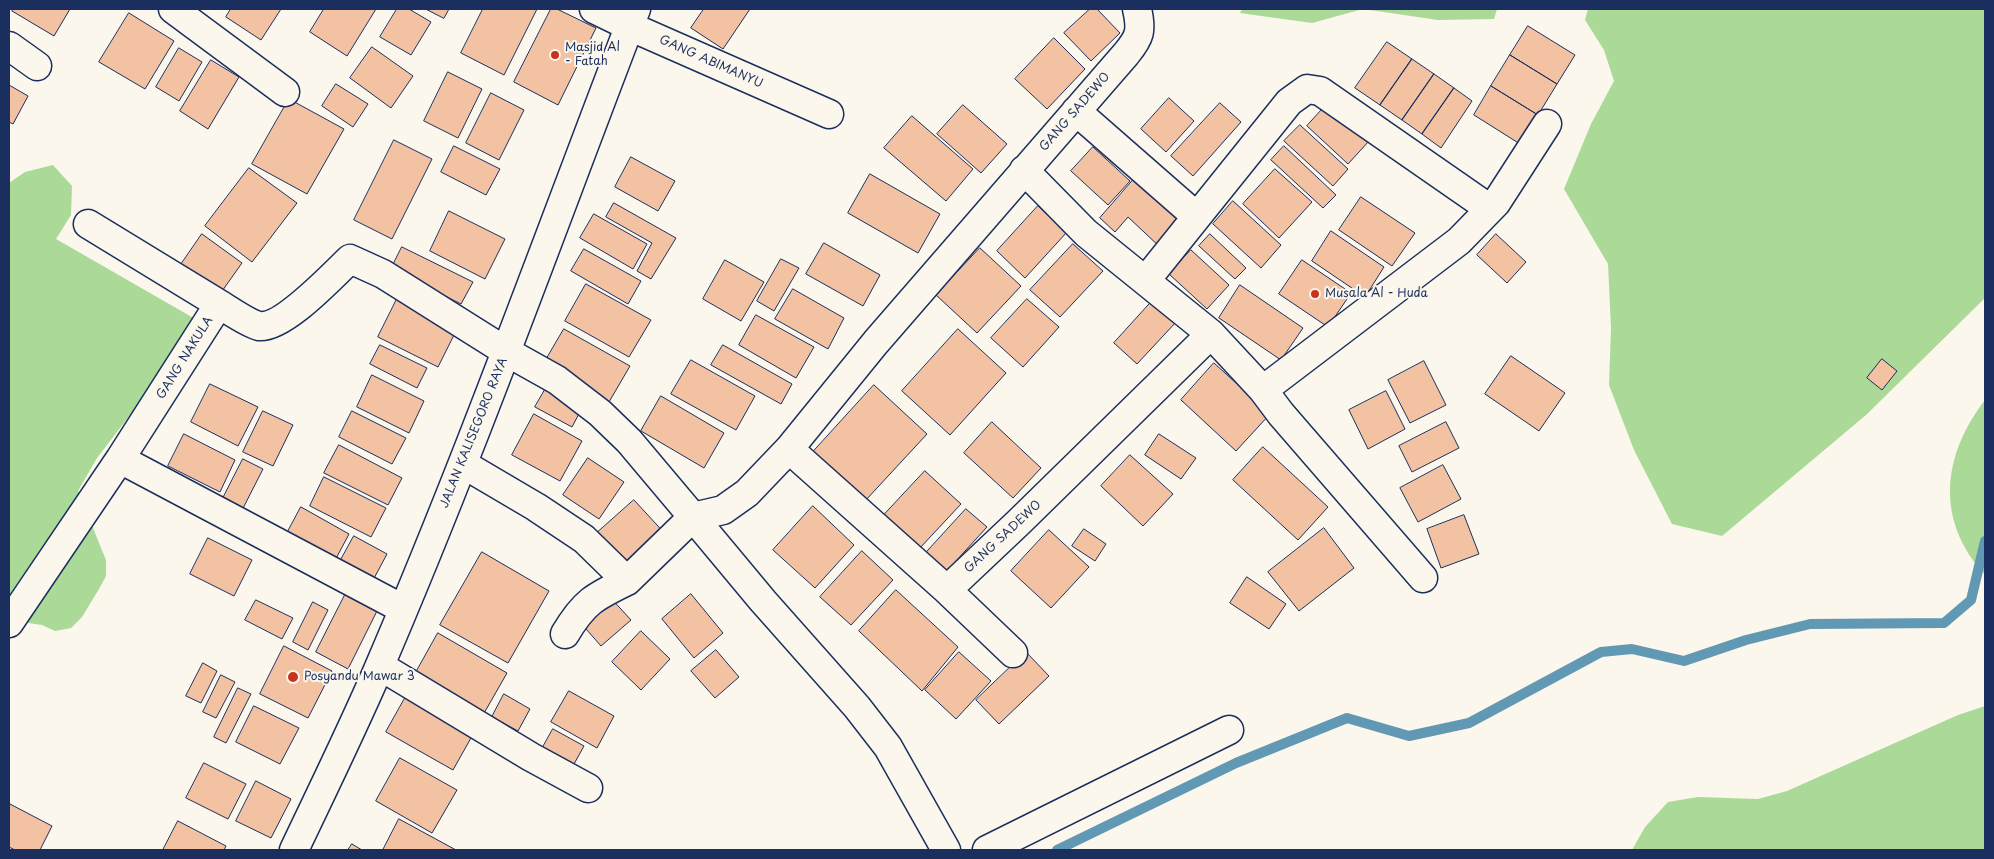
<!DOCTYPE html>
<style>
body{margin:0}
#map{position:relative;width:1994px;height:859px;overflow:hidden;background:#fbf7ec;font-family:"Playpen Sans",sans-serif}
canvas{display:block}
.frame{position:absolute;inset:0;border:10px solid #1b2f5e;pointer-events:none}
</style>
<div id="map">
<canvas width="1994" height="859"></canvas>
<div class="frame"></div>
</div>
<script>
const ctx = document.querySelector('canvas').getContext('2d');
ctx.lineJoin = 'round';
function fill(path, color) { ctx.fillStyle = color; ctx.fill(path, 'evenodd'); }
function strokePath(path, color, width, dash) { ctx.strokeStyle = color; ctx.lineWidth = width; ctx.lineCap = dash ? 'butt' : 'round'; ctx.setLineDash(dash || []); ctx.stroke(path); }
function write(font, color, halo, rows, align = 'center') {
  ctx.font = font + ' "Playpen Sans",sans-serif'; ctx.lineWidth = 4; ctx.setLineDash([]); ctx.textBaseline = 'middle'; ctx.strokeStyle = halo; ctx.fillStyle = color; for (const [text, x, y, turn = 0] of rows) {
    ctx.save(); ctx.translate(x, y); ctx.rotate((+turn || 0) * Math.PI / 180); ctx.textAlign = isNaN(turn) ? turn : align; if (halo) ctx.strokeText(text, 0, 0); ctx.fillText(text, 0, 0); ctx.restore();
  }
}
const green = new Path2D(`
 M1242,9H1497L1494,19L1438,20L1363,9L1312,23L1240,13Z
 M1588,9H1985V298L1866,415L1722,536L1672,524L1634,450L1609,385L1611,328L1608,264L1564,189L1591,124L1614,81L1604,50L1585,20Z
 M53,165L72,186L71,215L56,239L197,320L146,394L97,458L78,491L106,560V576L99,589L82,617L71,628L55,631L42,625L9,620V183L25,172Z
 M1985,400V575C1935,520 1942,456 1985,400Z
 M1985,706V850H1632L1645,827L1668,802L1698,797L1758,799L1787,791L1958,715Z`);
const stream = new Path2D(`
 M1057,850L1236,763L1347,718L1409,736L1469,723L1601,652L1632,649L1684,661L1746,640L1810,624L1944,623L1971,600L1985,541`);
const building = new Path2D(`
 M14,9H70L54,36L12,11Z
 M231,9H281L261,40L226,17Z
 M324,9H376L347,56L310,32Z
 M397,9H409L431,22L411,55L380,37Z
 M426,9H449L444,18Z
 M483,9H537L504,75L461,53Z
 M551,9H557L596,28L558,105L514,82Z
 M704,9H750L723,49L691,28Z
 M1090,9H1097L1120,33L1091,61L1064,33Z
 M129,13L174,41L145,89L99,62Z
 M1528,26L1575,55L1557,84L1510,55Z
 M1054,38L1085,69L1047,109L1015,79Z
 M1387,42L1412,59L1380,105L1355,88Z
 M372,47L413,76L391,108L350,78Z
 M179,48L202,62L179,101L156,87Z
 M1510,55L1557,84L1538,115L1491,86Z
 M1412,59L1434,74L1402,120L1380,105Z
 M211,60L239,77L208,129L180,111Z
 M448,72L482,89L458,138L424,121Z
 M1434,74L1454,88L1422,134L1402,120Z
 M336,84L368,104L353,127L322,106Z
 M9,85L28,96L13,124L9,122Z
 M1491,86L1538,115L1520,144L1474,115Z
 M1454,88L1472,101L1441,148L1422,134Z
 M491,93L524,110L499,160L466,143Z
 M1169,98L1194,121L1166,152L1141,129Z
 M289,99L344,129L307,194L252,164Z
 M1220,103L1241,122L1193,176L1171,156Z
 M1328,103L1369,141L1348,164L1307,126Z
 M963,105L1007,144L981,173L937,134Z
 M912,116L973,169L946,201L884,148Z
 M1300,125L1348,169L1333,186L1284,141Z
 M394,140L432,159L392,239L354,220Z
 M454,146L500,169L486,195L441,172Z
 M1284,146L1336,195L1323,208L1271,160Z
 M1093,147L1130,181L1108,205L1071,171Z
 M631,157L675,181L658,211L615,187Z
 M249,168L297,203L252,262L205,226Z
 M1275,169L1312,202L1279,238L1243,204Z
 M870,174L940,214L918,253L848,213Z
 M1134,179L1183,224L1161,248L1128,217L1115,232L1100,218Z
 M1361,197L1415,233L1392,266L1339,230Z
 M1233,201L1281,245L1261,268L1213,224Z
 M614,203L676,238L651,279L637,271L652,243L606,217Z
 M1038,206L1067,232L1025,278L997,251Z
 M449,211L505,239L485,279L430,251Z
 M594,214L647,244L633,269L580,238Z
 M1331,231L1384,267L1365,297L1312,261Z
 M202,234L242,263L220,294L180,266Z
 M1210,234L1246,268L1235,279L1199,246Z
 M1496,234L1526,262L1507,283L1477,255Z
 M824,243L880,275L863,306L806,274Z
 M1073,244L1103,271L1060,317L1030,290Z
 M402,247L473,282L461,304L391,269Z
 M980,248L1021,286L977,333L936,295Z
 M584,249L641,281L628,304L571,271Z
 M1191,250L1229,285L1207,309L1169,274Z
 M781,259L799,268L774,311L757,301Z
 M725,260L764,282L741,321L703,299Z
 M1302,260L1351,293L1328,327L1279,294Z
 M586,284L651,320L629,357L565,321Z
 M1240,285L1303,328L1281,360L1219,318Z
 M793,289L844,318L828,349L775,319Z
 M400,293L460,323L438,367L378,337Z
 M1027,299L1059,327L1023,367L991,338Z
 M1154,299L1177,321L1137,364L1114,343Z
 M756,315L814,347L796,378L739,345Z
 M564,329L630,366L609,402L543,365Z
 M958,329L1006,373L950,435L902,391Z
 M380,345L427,368L417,388L370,364Z
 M723,345L792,384L781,404L711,365Z
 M1511,356L1565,393L1539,431L1485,394Z
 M1882,359L1897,371L1882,390L1867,378Z
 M691,360L755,396L736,430L671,394Z
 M1424,361L1446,405L1410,423L1388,380Z
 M1214,363L1270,414L1236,451L1181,400Z
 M372,375L424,401L409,433L357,407Z
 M210,384L258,407L238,446L191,422Z
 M874,385L927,434L865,501L813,452Z
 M546,388L582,408L572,427L535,407Z
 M1386,391L1405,429L1368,449L1349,410Z
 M661,396L724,433L704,468L641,431Z
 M263,411L293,425L273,466L243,452Z
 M352,411L406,438L392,464L339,437Z
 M534,414L582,441L560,481L512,455Z
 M992,422L1041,468L1013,498L964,453Z
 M1446,422L1459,448L1412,472L1399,446Z
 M184,434L235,460L220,492L168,466Z
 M1159,434L1196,458L1181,479L1145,455Z
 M339,445L402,478L388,505L324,473Z
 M1263,447L1328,507L1298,540L1233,480Z
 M1130,455L1173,494L1143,526L1101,486Z
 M588,458L624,482L599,519L563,495Z
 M243,459L263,469L238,518L218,508Z
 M1443,465L1461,499L1418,522L1400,488Z
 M925,471L961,504L919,549L884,515Z
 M324,477L386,508L371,537L310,506Z
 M634,500L669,538L633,571L598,532Z
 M813,506L854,545L815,588L773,550Z
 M301,507L349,534L332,566L284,539Z
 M966,509L987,527L944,574L924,555Z
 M1464,515L1479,554L1441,568L1427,529Z
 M1324,528L1354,568L1299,611L1268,572Z
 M1084,529L1106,544L1095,561L1072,546Z
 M1049,530L1089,567L1051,608L1011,571Z
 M354,536L387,554L371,584L337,567Z
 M208,538L252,560L234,596L190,574Z
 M862,551L893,580L851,625L820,597Z
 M482,552L549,591L508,663L440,625Z
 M1247,577L1286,604L1269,629L1230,603Z
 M896,590L958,647L922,691L859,631Z
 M346,593L378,609L348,669L316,652Z
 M691,594L723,633L694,658L662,619Z
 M608,595L631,620L601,646L579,621Z
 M256,600L293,618L282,639L245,620Z
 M313,602L328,610L308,650L293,642Z
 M641,631L670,659L641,690L612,662Z
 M438,633L507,673L483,715L414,676Z
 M284,646L332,671L308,718L260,694Z
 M716,650L739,677L715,698L691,671Z
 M959,652L991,681L956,719L925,690Z
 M1026,652L1049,676L999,724L976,700Z
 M203,663L217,671L201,703L186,696Z
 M221,675L235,682L216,718L203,712Z
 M238,688L251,694L226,743L214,737Z
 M409,691L476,729L453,770L386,732Z
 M569,691L614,716L597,748L551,722Z
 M504,694L530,709L518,731L492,717Z
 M254,706L299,728L280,764L236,742Z
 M553,729L584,746L569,773L538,756Z
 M400,758L457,790L432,833L376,801Z
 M204,763L246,784L228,819L186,798Z
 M256,781L291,799L271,838L236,821Z
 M10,804L52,826L40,850H15L9,847Z
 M399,819L456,850H383Z
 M178,821L226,846L224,850H163Z
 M352,844L362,850H348Z`);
const minor = new Path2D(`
 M173,9L285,92
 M594,9L629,26L829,114
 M9,46L37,66
 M1076,111L1196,216
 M1024,170L1086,233L1211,334L1263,390L1281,414L1423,578
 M88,224L219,304
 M1146,280L1289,102L1307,89L1320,91L1490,209
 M1263,390L1459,241L1496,203L1547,124
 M789,449L947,590L1019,522L1211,334
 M120,459L403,609
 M463,464L536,507L584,539L627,581C594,597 584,602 565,634
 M627,581L693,517L763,601L857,707L888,747L946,850
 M947,590L1013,653
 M9,623L120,459L219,304C229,310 249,324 259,326C283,329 333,275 350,259L383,274L507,352L557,380L600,413L629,441L693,517L723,510L747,493L789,449L876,342L1126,54C1140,37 1142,31 1137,9
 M380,666L531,757L588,788
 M294,850C322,791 351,732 377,672C471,454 551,230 636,9
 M987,850L1229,730`);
const markers = [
 [555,55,5,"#c8321e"],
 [1315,294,5,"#c8321e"],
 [293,677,6,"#c8321e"]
];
const poiNames = [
 ["Masjid Al",565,48],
 ["- Fatah",565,62],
 ["Musala Al - Huda",1325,294],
 ["Posyandu Mawar 3",304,677]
];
const streetNames = [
 ["GANG ABIMANYU",711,62,24],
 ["GANG SADEWO",1075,112,-49],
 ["GANG NAKULA",185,358,-58],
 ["JALAN KALISEGORO RAYA",474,433,-68],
 ["GANG SADEWO",1003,537,-43]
];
fill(green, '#abd998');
strokePath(stream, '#6198b4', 10);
fill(building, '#f3c2a3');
strokePath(building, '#1b2f5e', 1);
strokePath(minor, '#1b2f5e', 31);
strokePath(minor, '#fbf7ec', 28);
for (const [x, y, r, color] of markers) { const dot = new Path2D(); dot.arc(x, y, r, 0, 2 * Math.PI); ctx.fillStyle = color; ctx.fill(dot); strokePath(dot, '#fbf7ec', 2); }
write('12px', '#1b2f5e', '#fbf7ec', poiNames, 'left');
write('12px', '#1b2f5e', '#fbf7ec', streetNames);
</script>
